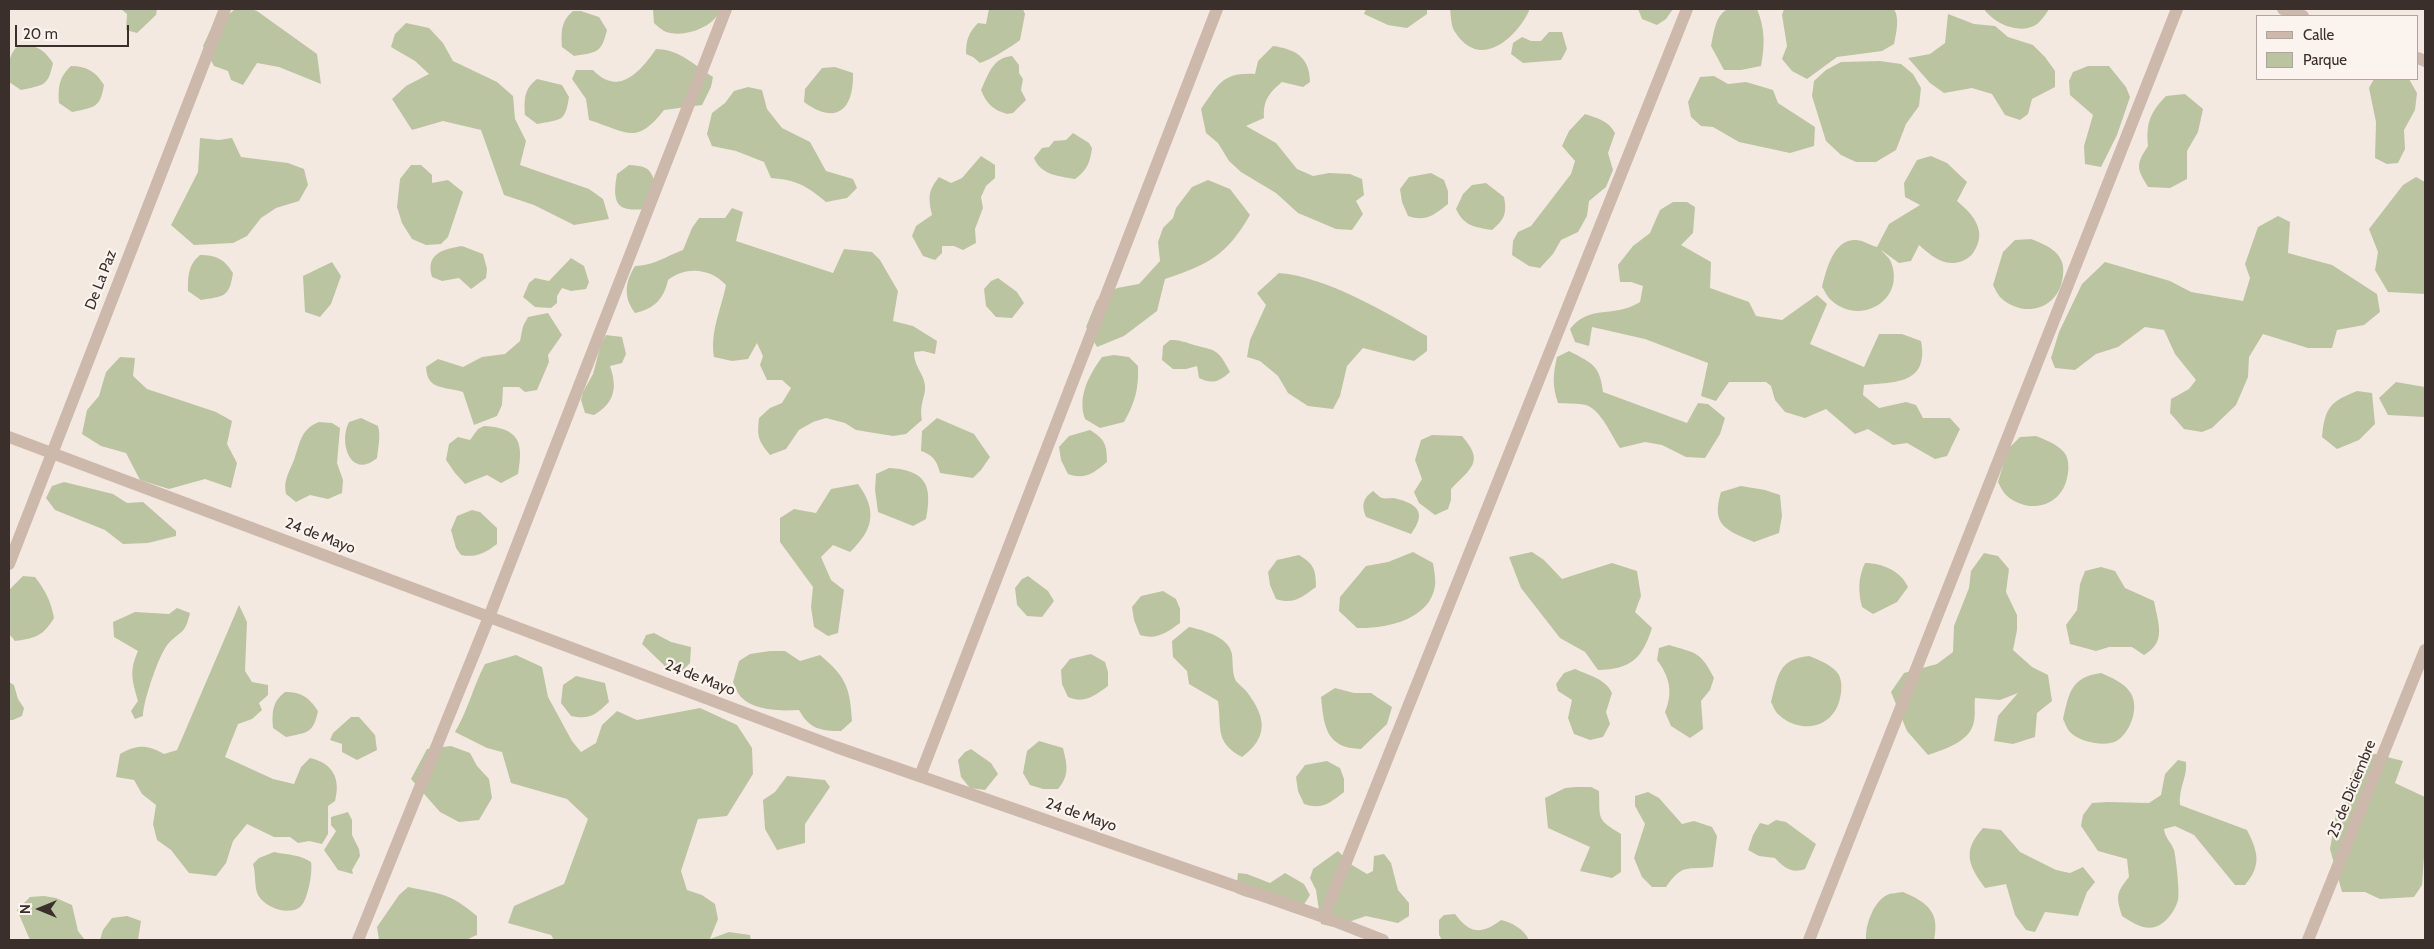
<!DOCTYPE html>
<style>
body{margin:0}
#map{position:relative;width:2434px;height:949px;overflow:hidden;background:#f4e9e1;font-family:Cabin,sans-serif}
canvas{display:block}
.frame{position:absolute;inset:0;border:10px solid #3b2f2b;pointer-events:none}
.legend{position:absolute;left:2256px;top:15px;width:162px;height:65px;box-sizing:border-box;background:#fbf4ee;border:1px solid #aea5a0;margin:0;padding:6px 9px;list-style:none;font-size:15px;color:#3b2f2b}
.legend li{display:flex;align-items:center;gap:10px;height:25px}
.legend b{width:25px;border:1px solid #aea5a0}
.north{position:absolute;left:15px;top:884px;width:50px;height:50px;-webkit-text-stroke:4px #fbf4ee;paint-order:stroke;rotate:270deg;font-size:14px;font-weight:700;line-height:20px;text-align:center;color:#3b2f2b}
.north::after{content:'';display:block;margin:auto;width:18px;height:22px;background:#3b2f2b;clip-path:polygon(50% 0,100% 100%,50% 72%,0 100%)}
.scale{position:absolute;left:15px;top:25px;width:114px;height:22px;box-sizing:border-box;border:2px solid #3b2f2b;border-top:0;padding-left:6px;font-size:15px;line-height:18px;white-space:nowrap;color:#3b2f2b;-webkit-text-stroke:4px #fbf4ee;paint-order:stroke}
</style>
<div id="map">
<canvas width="2434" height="949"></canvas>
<div class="frame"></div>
<ul class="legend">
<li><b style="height:6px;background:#cdb8ac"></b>Calle</li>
<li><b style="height:14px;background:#bbc4a0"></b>Parque</li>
</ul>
<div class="north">N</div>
<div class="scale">20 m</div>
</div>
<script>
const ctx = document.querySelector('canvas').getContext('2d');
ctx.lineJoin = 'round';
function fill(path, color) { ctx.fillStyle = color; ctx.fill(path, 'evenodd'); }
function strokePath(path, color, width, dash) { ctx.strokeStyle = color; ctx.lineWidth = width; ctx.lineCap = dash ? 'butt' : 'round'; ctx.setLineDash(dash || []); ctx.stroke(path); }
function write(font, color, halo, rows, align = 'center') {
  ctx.font = font + ' Cabin,sans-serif'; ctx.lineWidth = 4.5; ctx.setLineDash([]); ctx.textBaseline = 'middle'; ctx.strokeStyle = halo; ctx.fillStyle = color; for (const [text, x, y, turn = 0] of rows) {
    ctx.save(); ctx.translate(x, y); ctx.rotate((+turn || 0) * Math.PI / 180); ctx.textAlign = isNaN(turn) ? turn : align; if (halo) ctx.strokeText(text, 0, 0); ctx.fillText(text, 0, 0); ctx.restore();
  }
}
const green = new Path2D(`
 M121,9H157L156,15L137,33L126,30L127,14Z
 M235,9H251L257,11L317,54L321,84L279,67L257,63L243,85L231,80L228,71L214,66L203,46L210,31Z
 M653,9H721C714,28 682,39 664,31C661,29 657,26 654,23Z
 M989,9H1023L1025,14L1020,40C1011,47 990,60 980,63L973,57L966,54C966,41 968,33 978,23L986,24Z
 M1366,9H1427V14L1407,28L1388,25L1364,14Z
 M1450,9H1529V11C1515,40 1479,70 1455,32C1451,27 1451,16 1450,9Z
 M1638,9H1673L1666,19L1657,25L1642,19Z
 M1728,9H1757C1765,28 1765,45 1761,66L1741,70H1724L1711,46C1714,33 1715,15 1728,9Z
 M1784,9H1894C1900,18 1896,34 1894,44L1882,51L1837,57L1807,79L1792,71L1782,59L1787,46L1782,15Z
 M1984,9H2049C2046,14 2041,21 2037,24C2021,36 1993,23 1984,9Z
 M573,11H581L599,17L607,30C601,54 597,52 574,56L562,47C561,32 561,21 573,11Z
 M1948,14L1974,24L1995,26L2008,37L2033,45L2045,57L2055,71V87L2032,99L2028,114L2020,120L2005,115L1992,94L1972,88L1944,93L1930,83L1908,58L1930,54L1945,43Z
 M406,23L429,28L443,43L453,61L497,82L513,96L515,119L526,141L520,165L589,189L603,199L609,219L574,225L534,205L504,195L481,130L443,121L412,130L392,99L406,86L429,74L415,61L391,47L395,34Z
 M1549,32H1562L1567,49L1561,60L1523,63L1511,54L1513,43L1522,37L1531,41H1541Z
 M19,45C36,45 44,49 53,63C48,87 43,85 21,90L9,82C9,66 7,55 19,45Z
 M1273,46C1295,49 1310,57 1310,82L1303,87L1282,82C1269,93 1263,100 1264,118L1246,126L1276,143L1297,169L1313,176L1329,173L1350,174L1362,179L1364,195L1356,201L1363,214L1352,230L1336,229L1298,213L1276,193L1241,172L1229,161L1218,143L1206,133L1201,109C1218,85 1222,72 1255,74L1258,61Z
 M656,49C679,49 694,65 713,77L711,87L702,105L664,110C636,146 627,132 589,120L586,99L572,79L576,70H593C619,97 640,72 656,49Z
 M1012,56L1019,65V73L1023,79L1021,90L1026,100L1013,113L1007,114C993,110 986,103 981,90C988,75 993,57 1012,56Z
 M1880,61L1901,64L1913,74L1921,88L1919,106L1906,124L1896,150L1876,162H1856L1841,155L1826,141L1812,96L1814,81L1826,70L1841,62Z
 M71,66C87,66 96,72 104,85C100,109 94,107 72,112L59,103C58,87 59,77 71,66Z
 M2088,66H2109L2126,87L2130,97L2117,135L2101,167L2085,164L2084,146L2093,115L2070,95L2069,81L2073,72Z
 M835,67L853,73C854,109 837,126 804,102L805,89L822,68Z
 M1714,76L1728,84L1746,82L1773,90L1778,103L1815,127L1814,146L1790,153L1739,142L1713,127L1701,126L1691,117L1688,102L1700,77Z
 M537,79L562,85L569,97C565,123 561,119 537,124L525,115C524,99 524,89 537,79Z
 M2374,79H2409L2417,93L2415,110L2404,130L2405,149L2398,163L2387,164L2375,158L2376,122L2369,88Z
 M748,87L762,90L767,109L782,128L810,142L826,171L853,179L857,188L847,198L826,202C807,186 797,180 771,178L764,162L736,151L712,146L707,134L712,113L725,103L734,91Z
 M2185,94L2203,109L2198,132L2187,151V179L2170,188L2148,187C2136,168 2136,164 2148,146C2146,122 2150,113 2166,96Z
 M1585,114C1597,118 1609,121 1615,133L1608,153L1613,170L1606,187L1589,201L1587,216L1578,232L1561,240L1553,254L1540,268L1529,266L1512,255L1513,241L1518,232L1531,226L1571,174L1575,161L1562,146L1569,131Z
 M1073,133L1089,143L1092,148C1090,163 1087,170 1075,179C1058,176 1041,175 1034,158L1042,148L1049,147L1054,141L1066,140Z
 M200,138L219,140L232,138L241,157L288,163L304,169L308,185L299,201L276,208L261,218L247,236L233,243L194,245L171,225L198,172Z
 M981,156L995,165V178L986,186L981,197L983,208L975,229L976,243L963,250L954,246H942V253L935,260L923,256L912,236L916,226L932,215C928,197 928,191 939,177L951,183L962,178Z
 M1931,156L1947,163L1967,182L1957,201C1974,215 1988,232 1973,253C1969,259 1960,263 1953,263C1940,264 1928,253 1919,245L1911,261L1899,263L1881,250C1884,254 1889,257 1891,262C1906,300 1860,327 1831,300C1827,297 1825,291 1822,287C1827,267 1835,234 1862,241C1867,243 1873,246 1877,247L1889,224L1920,205L1905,197L1904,183L1917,160Z
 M411,165H421L432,175V183L448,180L463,192L448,237L441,244L426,245L412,239L402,223L397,207L400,179Z
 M629,165C653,166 651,172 659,194L651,208C619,213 611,207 617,174Z
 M1431,173L1444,180L1448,191V204C1434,215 1426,222 1408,216L1402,202L1400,189L1409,177Z
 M2416,177L2425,182V294L2388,292L2375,270L2378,252L2369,229L2403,185Z
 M1208,180L1230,189L1250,215C1226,256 1209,264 1165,279L1157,311L1124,336L1097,347L1086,327L1097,300L1117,288L1139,284L1160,261L1158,242L1163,228L1173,218L1176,208L1192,187Z
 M1486,183L1504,197C1507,213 1505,219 1492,230C1474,227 1464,226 1456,209L1463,194L1472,185Z
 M1673,202H1687L1695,207L1693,233L1681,245L1711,262L1710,288L1749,302L1756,316L1782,320L1817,295L1827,304L1810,344L1864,367L1879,334H1902L1921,341C1929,384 1896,382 1864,385L1863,395L1879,408L1906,402L1916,405L1923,418H1950L1960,429L1947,456L1935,459L1907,443L1893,445L1868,429L1855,434L1826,409L1805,418L1785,412L1775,400L1771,386L1766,382H1729L1716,401L1701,396L1708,363L1645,339L1592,327L1589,346L1575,342L1570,329C1591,303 1613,319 1640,302L1643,286L1631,282H1620L1618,265L1633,246L1650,233L1660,210Z
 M732,208L743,212L736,241L833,273L844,249L872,252L880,260L898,291L893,321L913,326L937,341L935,354L923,351L914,352C914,367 923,372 925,385C926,397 919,403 922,420L906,434L893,436L856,430L845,423L826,418L813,422L799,430L786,449L770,455C758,440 757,437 759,418L770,408L782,403L791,388L782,380H767L760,365L763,356L757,343L748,359L732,361L714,357C710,331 721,310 726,285C710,268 686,266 668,280C664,299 654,309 635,313C623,297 625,282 635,266C656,265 664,257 683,250L692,228L699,218H725Z
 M2278,216L2290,222L2288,253L2332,265L2377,294L2380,312L2364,325L2337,330L2332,348H2308L2263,334L2249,357L2248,377L2236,405L2212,428L2202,432L2184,429L2170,413L2171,399L2189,389L2196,380L2175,354L2164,330L2145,327L2118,347L2096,354L2075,370L2055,368L2051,358L2059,332L2082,284L2105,262L2170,281L2191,292L2243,301L2250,278L2245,264L2258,227Z
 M2031,239C2041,243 2055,248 2060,258C2064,264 2064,274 2062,281C2056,310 2023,318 2001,298C1998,295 1995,289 1993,285L2003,252L2015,240Z
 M462,246L483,254L487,269L486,278L471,289L459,278L442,281L432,277C425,253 444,249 462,246Z
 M200,255C217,255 225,260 233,273C229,298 224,296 201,300L188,291C188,276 188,265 200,255Z
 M571,258L584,266L589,282L586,289L571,291L562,288L557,296V303L551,308L535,307L523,297L529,283L535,278L549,281Z
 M332,262L341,276L331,304L320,317L305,312L303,276Z
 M1279,273C1327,277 1385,312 1427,336V351L1414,361L1363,348L1347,366L1340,396L1333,409L1308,406L1288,393L1278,376L1260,361L1247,357L1250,340L1266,305L1257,293Z
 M998,278L1017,292L1024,303L1012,318L996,317L986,306L984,289L991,281Z
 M548,313L562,335L548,355L549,362L537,390L525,392L519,387H503L502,405L497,416L474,425L463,392C445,386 427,391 426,367L438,359L463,367L482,357L505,354L520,341L523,326L528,317Z
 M606,335L622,337L626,354L622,363L610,366C618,389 614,403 594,415L585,413L581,400L583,392L593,374L601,344Z
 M1170,340C1180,340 1185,342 1194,345C1217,351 1218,349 1230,372C1220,381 1213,385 1199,378L1197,366L1186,369H1173L1162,360L1163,346Z
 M1569,351C1592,363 1600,365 1603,392L1687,423L1698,403L1708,404L1725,418L1720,434L1705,458L1686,457L1662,445L1645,442L1620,448C1611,435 1601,410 1586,405C1578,403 1567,404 1558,403C1552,386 1553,374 1557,357Z
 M1114,355L1129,357L1138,366C1139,388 1135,403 1124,422L1100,428L1085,419C1077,397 1089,375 1102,357Z
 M120,357L135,358L133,376L147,389L216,412L232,421L227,444L237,463L231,488L205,479L169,489L140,480L126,453L101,446L82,434L87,410L99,396L106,372Z
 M2396,382L2425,387V417L2388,415L2379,398Z
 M2357,391L2372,393L2375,424L2359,440L2337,449L2322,437C2325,407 2330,402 2357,391Z
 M361,418L378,426C381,437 378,447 377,458C351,480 338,443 349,422Z
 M937,418L974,434L990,457L981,470L973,478L940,473C937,461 933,455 921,451L922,431Z
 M319,422L332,423L340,428L337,463L343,480L342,493L328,499L310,495L296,502L286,494C283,480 289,473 294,460C300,444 300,429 319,422Z
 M484,426C519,428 524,442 518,474L501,483L487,475L465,484L455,473L446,460L449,444L458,437L470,440L478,429Z
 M1090,430C1105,439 1107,445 1107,462C1094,473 1085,480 1068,474L1061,460L1059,447L1069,436Z
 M1432,435L1462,436C1485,462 1471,468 1451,489V500L1448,509L1435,515L1419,503L1414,492L1422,479L1415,460L1421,440Z
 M2036,436C2046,440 2060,445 2066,455C2069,461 2069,471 2067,478C2061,507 2028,515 2006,495C2003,492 2000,486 1998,482L2008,449L2020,437Z
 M889,468C925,470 933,484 926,519L913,526L878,512L875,490L876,474Z
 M64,482L113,494L127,503L143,502L176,531V536L148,543L123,544L105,530L55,510L46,498L52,486Z
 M858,484C878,511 873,530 850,552L833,545L821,557L831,580L844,590L838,633L828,636L814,627L811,607L813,587L780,542V518L794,509L816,513L831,489Z
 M1741,486L1765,490L1780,495L1782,516L1779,533L1754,542C1725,530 1711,525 1721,492Z
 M1373,491C1375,492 1379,497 1382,498C1385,499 1390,498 1394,498C1418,504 1427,512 1411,534L1366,517C1361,505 1363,498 1373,491Z
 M472,510L480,512L497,528V544C485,553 476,558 461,555L456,548L451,530L457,516Z
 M1413,552L1433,563C1434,570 1436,579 1435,586C1430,620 1385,629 1357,628L1339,611L1340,597L1366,566L1388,562Z
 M1532,552L1544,560L1562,579L1612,563L1637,571L1641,596L1635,612L1652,628C1642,659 1631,669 1598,670L1585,652L1560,638L1521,588L1509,557Z
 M1984,553L1998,556L2009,569L2006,592L2017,615V630L2013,650L2032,667L2048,675L2052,701L2037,713L2035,737L2013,744L1994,741L1998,716L2018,693L2000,700L1975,698C1974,706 1976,717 1973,725C1968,742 1943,750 1928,755L1907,731L1891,692L1904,673L1937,664L1953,652L1954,626L1969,588L1971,571Z
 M1299,555C1314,564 1316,570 1316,587C1302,597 1294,605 1276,599L1270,585L1268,572L1277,560Z
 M1865,563C1882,563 1901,571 1908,587L1897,602L1873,614L1862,607C1858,591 1858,578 1865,563Z
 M2101,567L2115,571L2125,588L2154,601C2158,623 2167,642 2144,655L2132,647H2109L2096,651L2070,644L2066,625L2077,610L2080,584L2085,571Z
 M23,576L35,577C45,590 51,601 54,618C43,636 36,638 15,641L9,634V590Z
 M1028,576L1048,591L1054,601L1042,617L1027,616L1017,605L1015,588L1022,579Z
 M1163,591L1176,599L1180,609V623C1166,633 1157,640 1140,635L1134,620L1132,607L1141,596Z
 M239,605L247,622L245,671L252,682L268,685V695L259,703L262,710L252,719L238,724L225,757L273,779L294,784L301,767L310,758C333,763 341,779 335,801L328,806V834L322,844L309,841L298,843L290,837H274L247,824L233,841L226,863L216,876L189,873L171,850L157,840L153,824L156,805L142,794L134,780L116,777L120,754C138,744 147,745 164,754L177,750Z
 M177,608L190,613C185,635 181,630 168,644C159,654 143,702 143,716L135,719L131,711L138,701C132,680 129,671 138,651L114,637L113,622L135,612L169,614Z
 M1189,627C1203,630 1229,637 1232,654C1233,662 1232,674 1236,681C1239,685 1244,688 1247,692C1266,717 1269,737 1242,757C1214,742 1222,728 1218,701L1189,684L1187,671L1173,657L1172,641Z
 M654,633L671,642L691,647L690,663L681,672L669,670L642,644L646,635Z
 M1669,645C1696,653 1701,652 1714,678L1710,690L1701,701L1703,729L1690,738L1671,726L1665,712C1673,693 1670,677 1657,660L1659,648Z
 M770,651H785L800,661L820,655C846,677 850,687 852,721L841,731C821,731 809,729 799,710C781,711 754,711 741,697C737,693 735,686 733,682L739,661L750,654Z
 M1091,654L1105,662L1108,672V686C1094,696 1085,704 1068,697L1062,684L1061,670L1070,659Z
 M516,655L542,667L548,697L572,741L581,752L596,743L602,725L617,711L637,720L700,708L737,725L752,748L753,774L727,816L698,819L681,871L687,890L702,895L715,904L718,919L710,939L729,932L750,935L751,940H554L551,935L508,923L514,906L564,884L588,819L567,799L511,783L502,752L487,748L455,732C468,710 473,687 485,664Z
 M1809,656C1819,660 1833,665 1839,675C1842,681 1842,691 1840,698C1834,728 1801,735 1779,715C1775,712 1773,706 1771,702C1778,676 1778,659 1809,656Z
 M1575,669C1588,675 1606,679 1612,693L1606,712L1610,724L1603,737L1590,740L1574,734L1568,718L1572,700L1558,691L1556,684L1564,673Z
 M2101,673C2112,678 2123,682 2130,692C2140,706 2131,731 2118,740C2107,748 2079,742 2070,732C2067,729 2065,723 2063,719C2069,693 2071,677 2101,673Z
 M576,676L605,683L609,702C595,715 590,720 571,716L561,703L563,685Z
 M9,682L14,685L18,699L24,708L22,716L13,720H9Z
 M1335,688L1354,693H1371L1392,707L1387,724L1361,749C1326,748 1324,727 1321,697Z
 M285,692C301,692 309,697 318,711C313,734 308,732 286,737L273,728C272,712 272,702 285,692Z
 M351,717H359L375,735L377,750L357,760L342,752V744L330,740L333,733Z
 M1039,741L1063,748C1067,765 1070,775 1058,789H1043L1030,785L1023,773L1027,751Z
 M451,746L470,753L477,766L489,779L492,798L479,820L459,822L440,812L411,779L427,749Z
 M971,749L991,763L998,774L985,790L970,788L961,777L958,760L965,752Z
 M2367,752L2403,761L2395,783L2425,797V843L2422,885L2414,897L2380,899L2365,892H2342L2330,849L2336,814L2347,800L2352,772Z
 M2178,760L2186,762C2187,780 2179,785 2180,805L2247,830C2258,852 2262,865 2245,885H2235L2194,835L2175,826L2164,829C2165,838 2171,842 2174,850C2176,858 2180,893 2178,900C2176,908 2170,917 2164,922C2149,934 2136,925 2122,916C2116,896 2116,893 2129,877L2127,859L2098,851L2081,826L2083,815L2092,803L2108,802L2149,803L2161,795L2165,774Z
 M1327,761L1340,768L1344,779V792C1330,803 1322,810 1304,804L1298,791L1296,777L1305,765Z
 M787,776L825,780L830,787L805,824V843L777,850L765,829L763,800L775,792Z
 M1576,787H1591L1599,791C1600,819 1596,819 1621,834V872L1612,878L1580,871L1590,847L1548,828L1545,798L1565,788Z
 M1648,792L1659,798L1682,824L1694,821L1712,827L1717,836L1713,867C1686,870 1683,863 1666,887H1652L1642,877L1634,858L1645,824L1635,806V796Z
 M348,812L352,820V835L359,849L360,856L352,870L353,874L338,870L324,850L336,831L331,825V817Z
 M1776,820L1786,822L1816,844L1805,869C1792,874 1783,867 1775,858L1759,856L1748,850L1753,835L1760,823L1768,825Z
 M1983,828L2001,830L2020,852L2056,870L2070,873L2083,867L2095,882L2087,892L2078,916L2045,912L2035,932L2026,930L2015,915L2006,884L1985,888C1968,865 1962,851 1983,828Z
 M1338,851L1352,865L1367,874L1373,871L1374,856L1384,854L1391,863L1398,890L1409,903V916L1398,923L1366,916L1334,927L1321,924L1316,890L1310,878L1313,869Z
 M274,852C287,855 299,854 311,862C313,871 308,901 300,907C289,916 265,908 258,895C254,887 256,873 253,864L259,858Z
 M1238,873L1247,874L1270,883L1285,873L1304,884L1310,895L1298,914C1290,912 1283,908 1275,905C1262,900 1249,899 1236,893Z
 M408,887C441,894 450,893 477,916V935L466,940H379L377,927L399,895Z
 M1903,892C1928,903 1940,912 1934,940H1866C1865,926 1873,902 1887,895C1891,893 1898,893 1903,892Z
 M44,896L56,898L72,905L78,931L85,940H30L17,910L30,897Z
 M1455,914C1470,934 1481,935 1501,920C1511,922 1524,929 1529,940H1442L1439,935V920L1444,915Z
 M127,916L141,921L138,940H100L103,930L112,918Z`);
const minor = new Path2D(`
 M2283,9L2303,16
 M2418,58L2425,61
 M9,437L836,747L1324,917L1383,940
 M9,564L225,9
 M920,776L1217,9
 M1324,917L1687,9
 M358,940L489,617L726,9
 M1809,940L2177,9
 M2308,940L2425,650`);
const streetNames = [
 ["De La Paz",101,280,-69],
 ["24 de Mayo",320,536,21],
 ["24 de Mayo",700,678,21],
 ["25 de Diciembre",2352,789,-68],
 ["24 de Mayo",1081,815,19]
];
fill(green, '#bbc4a0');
strokePath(minor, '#cdb8ac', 12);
write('15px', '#3b2f2b', '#fbf4ee', streetNames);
</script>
